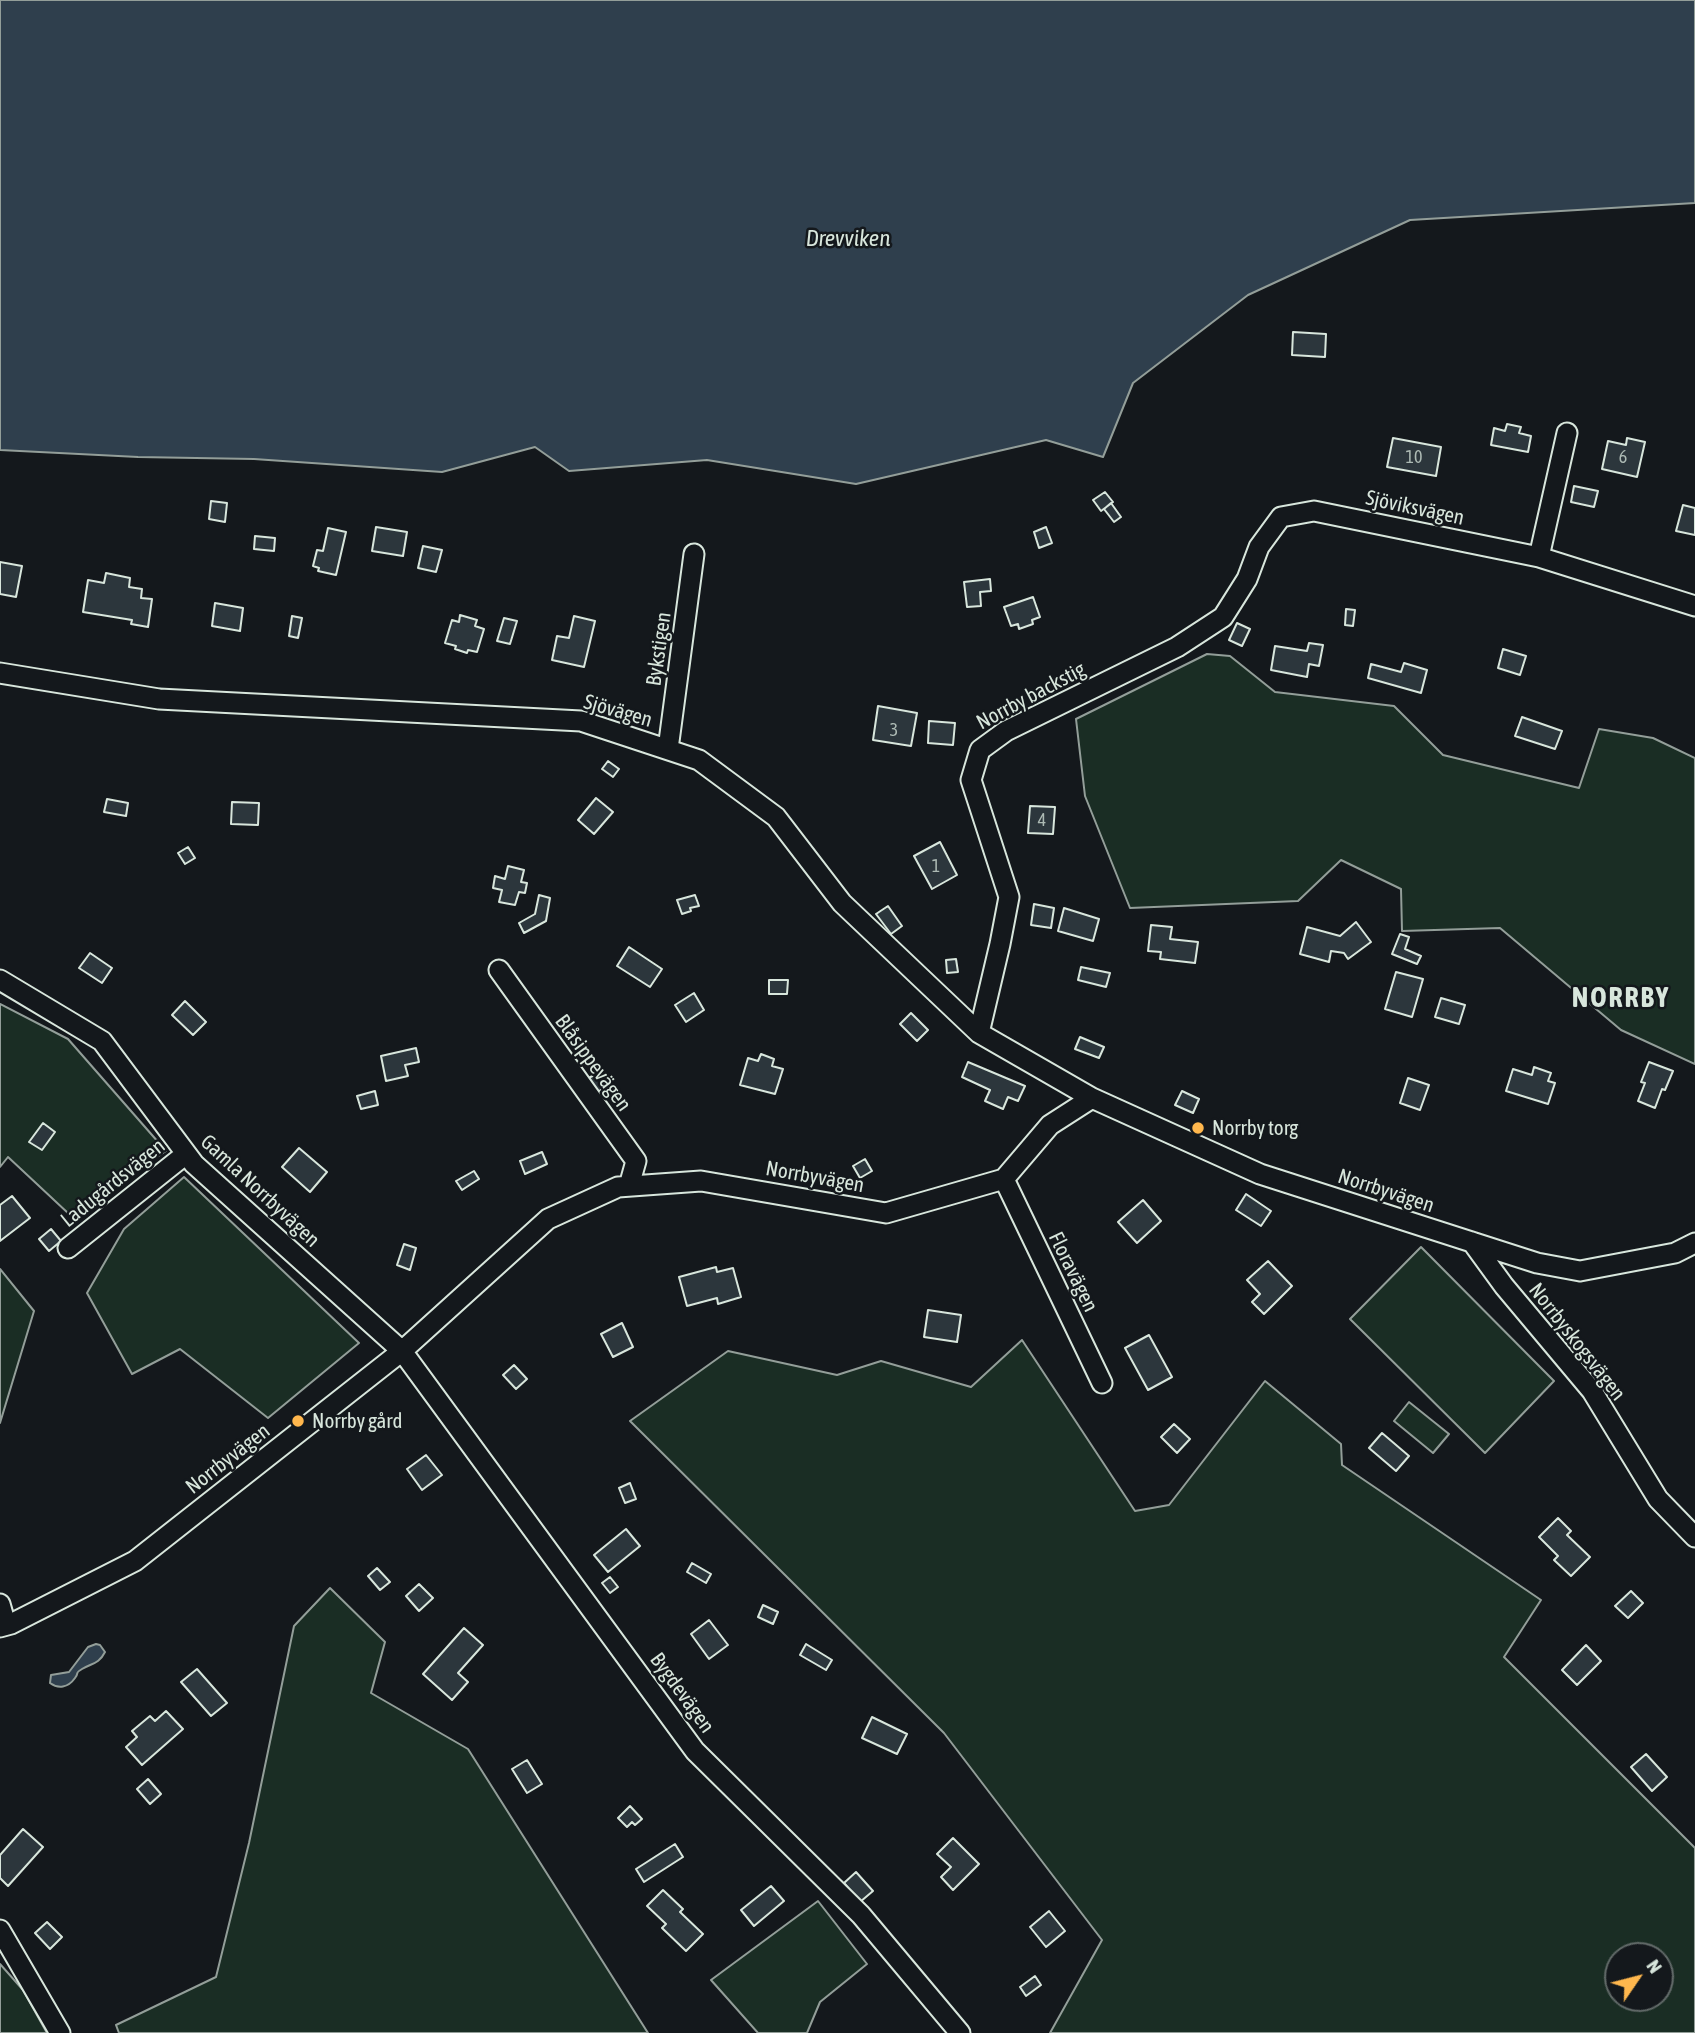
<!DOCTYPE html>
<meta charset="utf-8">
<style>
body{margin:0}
#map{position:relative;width:1695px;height:2033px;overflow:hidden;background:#14181c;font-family:"Asap Condensed",sans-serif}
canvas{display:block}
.north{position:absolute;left:1604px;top:1942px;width:70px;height:70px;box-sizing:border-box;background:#14181c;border:2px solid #626a69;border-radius:50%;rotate:55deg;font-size:19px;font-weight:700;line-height:28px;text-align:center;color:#d8e6dc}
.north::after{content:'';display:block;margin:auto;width:24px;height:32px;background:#ffb74d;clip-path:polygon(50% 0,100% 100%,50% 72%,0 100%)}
</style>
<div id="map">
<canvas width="1695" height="2033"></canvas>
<div class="north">N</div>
</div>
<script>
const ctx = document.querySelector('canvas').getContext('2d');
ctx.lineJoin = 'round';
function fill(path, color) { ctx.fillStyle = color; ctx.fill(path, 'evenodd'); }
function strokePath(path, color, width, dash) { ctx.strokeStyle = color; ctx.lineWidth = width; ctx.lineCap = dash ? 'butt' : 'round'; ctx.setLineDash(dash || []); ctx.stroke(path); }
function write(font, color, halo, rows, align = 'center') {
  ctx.font = font + ' "Asap Condensed",sans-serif'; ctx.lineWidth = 5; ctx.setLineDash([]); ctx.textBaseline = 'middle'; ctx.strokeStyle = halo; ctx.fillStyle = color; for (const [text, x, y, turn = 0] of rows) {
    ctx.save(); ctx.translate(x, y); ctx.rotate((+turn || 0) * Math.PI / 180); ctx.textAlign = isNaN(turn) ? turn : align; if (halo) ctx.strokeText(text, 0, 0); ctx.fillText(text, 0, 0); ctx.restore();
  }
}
const green = new Path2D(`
 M1207,654L1230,656L1275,692L1394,706L1443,755L1579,788L1599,729L1653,738L1695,758V1064L1621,1030L1500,928L1402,931L1401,889L1341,860L1298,901L1130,908L1085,796L1076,719Z
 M0,1004L68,1039L166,1151L69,1214L8,1157L0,1167Z
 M184,1177L359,1343L268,1418L180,1349L132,1374L87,1293L124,1229Z
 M1421,1247L1554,1381L1485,1453L1350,1319Z
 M0,1269L34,1311L0,1423Z
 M1022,1340L1135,1511L1169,1505L1265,1381L1341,1444L1342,1465L1541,1600L1504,1657L1695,1848V2033H1050L1102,1940L944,1733L630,1421L728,1351L837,1375L881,1361L971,1387ZM1618,1956H1660V1998H1618Z
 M1409,1402L1449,1434L1433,1453L1394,1421Z
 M330,1588L385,1642L371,1693L468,1749L648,2033H119L116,2025L216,1977L249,1843L294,1626Z
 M818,1901L867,1964L820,2002L807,2033H758L711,1980Z
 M0,1964L23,1990L47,2033H0Z`);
const water = new Path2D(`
 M0,0H1695V203L1410,220L1248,295L1133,383L1103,457L1046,440L856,484L707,460L569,471L535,447L442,472L254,459L138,457L0,450Z
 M96,1644L100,1645L105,1652C99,1664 92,1663 82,1669C74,1674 80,1671 75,1678C68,1688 58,1689 50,1683L51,1675L69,1672L88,1647Z`);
const building = new Path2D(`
 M1293,332L1326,334L1325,357L1292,355Z
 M1507,424L1521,427L1519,433L1531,436L1528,452L1491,445L1494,428L1505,431Z
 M1393,438L1441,447L1436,476L1387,467Z
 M1627,438L1645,442L1637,477L1602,469L1608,441L1626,445Z
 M1574,486L1598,491L1594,507L1571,502Z
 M1105,492L1113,502L1101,511L1093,500Z
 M211,501L227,503L225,522L209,519Z
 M1111,503L1121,517L1114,522L1104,509Z
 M1683,505L1695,508V535L1676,531Z
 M376,527L407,532L403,556L372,551Z
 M1046,527L1052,543L1039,548L1034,532Z
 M328,528L346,532L336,575L318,571L319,568L313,566L317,550L323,551Z
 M255,536L275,538L274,551L254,549Z
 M423,546L442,550L436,572L418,568Z
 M0,562L22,566L16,597L0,594Z
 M106,573L130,578L129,587L142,589L141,598L152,599L148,627L131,624L132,620L83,612L88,580L104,583Z
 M990,579L991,591L980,592L981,606L967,607L964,582Z
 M1033,597L1040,617L1032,620L1033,624L1019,629L1018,624L1011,626L1004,607Z
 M215,603L243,608L240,631L212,626Z
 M1346,609L1355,610L1353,626L1345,625Z
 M460,615L477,620L475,626L484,629L477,652L468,650L467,653L455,649L456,646L445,643L452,620L459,622Z
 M292,616L302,618L298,638L289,636Z
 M574,616L595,621L584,667L552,660L557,636L569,638Z
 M504,618L517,621L510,644L497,641Z
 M1237,623L1250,629L1242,646L1229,640Z
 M1309,643L1323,645L1319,666L1309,664L1307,677L1271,670L1275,646L1307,651Z
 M1503,649L1526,656L1520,675L1498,668Z
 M1404,663L1427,670L1421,693L1368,678L1371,664L1401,672Z
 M878,706L917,713L911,746L873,740Z
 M1522,717L1562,731L1555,749L1515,736Z
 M929,721L955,723L953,745L928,743Z
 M608,761L619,769L613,777L602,769Z
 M596,798L613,812L594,834L578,820Z
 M107,799L128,803L126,816L104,812Z
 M232,802L259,803L258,825L231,824Z
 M1030,806L1055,807L1053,834L1028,833Z
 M940,842L957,875L932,889L914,856Z
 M188,847L195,858L185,864L178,853Z
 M508,866L524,870L521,882L527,883L525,893L519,892L515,905L499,902L502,890L493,888L495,876L505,879Z
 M539,895L550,898L546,921L524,933L519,923L535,914Z
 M695,895L699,906L690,908L691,911L682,914L677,900Z
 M1034,904L1054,908L1051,928L1031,925Z
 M888,906L902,926L891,934L876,914Z
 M1064,908L1099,919L1093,941L1058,931Z
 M1356,922L1371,942L1348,959L1344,953L1331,951L1329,962L1300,954L1307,927L1340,936Z
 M1151,925L1172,927L1170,939L1198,942L1195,963L1160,959L1161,952L1148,951Z
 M1400,934L1409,937L1405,949L1421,956L1417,964L1392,954Z
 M629,947L662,969L650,987L617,966Z
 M90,953L112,968L102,983L79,968Z
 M956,959L958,972L947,973L946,960Z
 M1081,967L1110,973L1106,987L1078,980Z
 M1396,972L1423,979L1412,1017L1385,1009Z
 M769,980H788L787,994H769Z
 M694,993L704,1010L686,1022L675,1005Z
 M1441,998L1465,1005L1459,1024L1435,1017Z
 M185,1001L206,1022L193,1035L172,1015Z
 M911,1013L928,1030L917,1041L900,1024Z
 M1080,1037L1104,1047L1099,1058L1075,1049Z
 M416,1048L419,1062L405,1065L408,1076L386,1081L381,1056Z
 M761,1054L774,1059L772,1066L783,1069L775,1094L740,1085L748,1058L758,1061Z
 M968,1062L1025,1086L1018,1101L1008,1097L1003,1109L985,1101L990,1090L962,1077Z
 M1649,1062L1673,1071L1665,1090L1662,1089L1655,1108L1638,1101L1645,1083L1641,1082Z
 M1534,1067L1551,1073L1548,1081L1555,1083L1548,1104L1506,1091L1513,1069L1532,1075Z
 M598,1073L607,1086L593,1095L583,1081Z
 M1408,1078L1429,1085L1420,1110L1400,1103Z
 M375,1091L378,1105L361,1109L357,1096Z
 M1182,1091L1199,1099L1193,1113L1175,1105Z
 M43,1123L55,1132L42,1150L29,1142Z
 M299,1148L327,1172L310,1192L282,1167Z
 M542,1152L547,1164L525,1174L520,1161Z
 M865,1159L872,1171L860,1178L853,1166Z
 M474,1171L479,1179L462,1190L456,1181Z
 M1246,1194L1271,1211L1261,1226L1236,1210Z
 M12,1196L30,1218L0,1241V1205Z
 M1143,1200L1161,1221L1137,1243L1118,1222Z
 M51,1229L61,1241L49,1251L39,1239Z
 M404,1244L416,1248L410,1270L397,1265Z
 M1268,1261L1292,1286L1264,1314L1252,1302L1260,1294L1247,1280Z
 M716,1267L717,1272L733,1268L741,1297L718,1304L717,1298L687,1306L679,1277Z
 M928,1310L961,1315L957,1342L924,1337Z
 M622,1323L633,1347L613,1357L601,1334Z
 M1149,1335L1172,1377L1148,1390L1125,1348Z
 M514,1365L527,1379L516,1389L503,1375Z
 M1174,1424L1190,1439L1177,1453L1161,1437Z
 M1382,1433L1409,1456L1396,1471L1369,1448Z
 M426,1455L442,1475L422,1490L407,1469Z
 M630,1483L636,1499L625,1503L619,1488Z
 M1558,1518L1571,1531L1567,1535L1590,1557L1571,1576L1554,1560L1558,1556L1539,1537Z
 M626,1529L640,1546L608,1572L594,1555Z
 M692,1563L711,1574L706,1583L687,1572Z
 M377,1568L390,1582L380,1590L368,1576Z
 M610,1577L618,1587L610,1593L602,1583Z
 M419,1584L433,1598L419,1611L406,1596Z
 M1631,1591L1643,1603L1628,1618L1615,1606Z
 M763,1605L778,1612L773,1624L758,1617Z
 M709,1620L728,1645L709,1659L691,1634Z
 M464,1628L483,1645L458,1673L468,1682L452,1700L423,1674Z
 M806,1644L832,1660L826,1670L800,1655Z
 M1586,1645L1601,1661L1577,1685L1562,1670Z
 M197,1669L227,1703L211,1716L181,1682Z
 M166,1711L183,1729L142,1765L126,1747L137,1737L132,1731L150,1716L155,1721Z
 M872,1717L907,1734L897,1754L862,1738Z
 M1646,1754L1667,1777L1652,1791L1631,1767Z
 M527,1760L542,1784L527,1793L512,1769Z
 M148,1779L161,1794L150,1804L137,1789Z
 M630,1806L642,1819L635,1825L632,1822L627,1827L618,1818Z
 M23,1829L43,1847L8,1886L0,1878V1855Z
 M953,1838L979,1864L953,1890L941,1877L951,1867L937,1854Z
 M675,1844L683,1857L644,1882L636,1869Z
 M856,1872L873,1891L860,1902L844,1883Z
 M771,1886L784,1901L754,1926L741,1910Z
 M663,1890L683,1909L680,1912L703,1934L686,1951L662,1928L666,1924L647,1906Z
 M1049,1911L1065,1931L1046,1947L1030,1927Z
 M47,1922L62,1937L50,1949L35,1933Z
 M1035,1976L1041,1985L1026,1996L1020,1987Z`);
const minor = new Path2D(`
 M1539,557L1567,433
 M0,673L159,699L581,721L699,760L776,817L842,903L979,1033L1092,1098
 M668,749L694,554
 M499,970L636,1161L629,1186
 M0,980L102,1041L194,1164L402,1351L695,1751L861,1915L960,2033
 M979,1033L1000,944L1009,897L971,780L980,750L1006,731L1177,647L1223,617L1247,579L1259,547L1281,517L1314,511L1539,557L1695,606
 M1004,1179L1102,1383
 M1472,1242L1504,1286L1592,1391L1658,1499L1695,1537
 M68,1248L186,1154
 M0,1604L6,1625
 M0,1627L11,1624L135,1561L402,1351L548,1219L618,1187L701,1181L886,1213L1004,1179L1050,1125L1092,1098L1260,1174L1537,1263L1580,1271L1675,1253L1695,1243
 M0,1930L60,2033`);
const markers = [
 [1198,1128,7,"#ffb74d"],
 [298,1421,7,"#ffb74d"]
];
const numberNames = [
 ["10",1414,457],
 ["6",1623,457],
 ["3",894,730],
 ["4",1042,820],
 ["1",936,866]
];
const streetNames = [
 ["Sjöviksvägen",1415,508,12],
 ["Bykstigen",659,649,-82],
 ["Norrby backstig",1031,696,-28],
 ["Sjövägen",618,711,16],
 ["Blåsippevägen",593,1063,54],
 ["Norrbyvägen",815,1177,10],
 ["Ladugårdsvägen",113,1183,-39],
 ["Gamla Norrbyvägen",260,1191,43],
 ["Norrbyvägen",1386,1191,18],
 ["Floravägen",1073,1272,64],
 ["Norrbyskogsvägen",1577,1342,52],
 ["Norrbyvägen",228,1459,-38],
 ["Bygdevägen",682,1693,54]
];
const poiNames = [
 ["Norrby torg",1212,1128],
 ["Norrby gård",312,1421]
];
const waterNames = [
 ["Drevviken",848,239]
];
const districtNames = [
 ["NORRBY",1621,998]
];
fill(green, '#1a2d24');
strokePath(green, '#939e99', 2);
fill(water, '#2f3f4d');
strokePath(water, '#939e99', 2);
fill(building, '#2c363c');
strokePath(building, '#d8e6dc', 2);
strokePath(minor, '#d8e6dc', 23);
strokePath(minor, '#14181c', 19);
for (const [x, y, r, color] of markers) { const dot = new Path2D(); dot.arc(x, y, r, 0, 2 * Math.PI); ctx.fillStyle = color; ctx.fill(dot); strokePath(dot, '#14181c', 2.5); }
write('18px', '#adbab4', null, numberNames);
write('21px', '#d8e6dc', '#14181c', streetNames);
write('21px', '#d8e6dc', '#14181c', poiNames, 'left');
write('italic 23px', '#d8e6dc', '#14181c', waterNames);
ctx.letterSpacing = '2px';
write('bold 28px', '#d8e6dc', '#14181c', districtNames);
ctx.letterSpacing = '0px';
</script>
